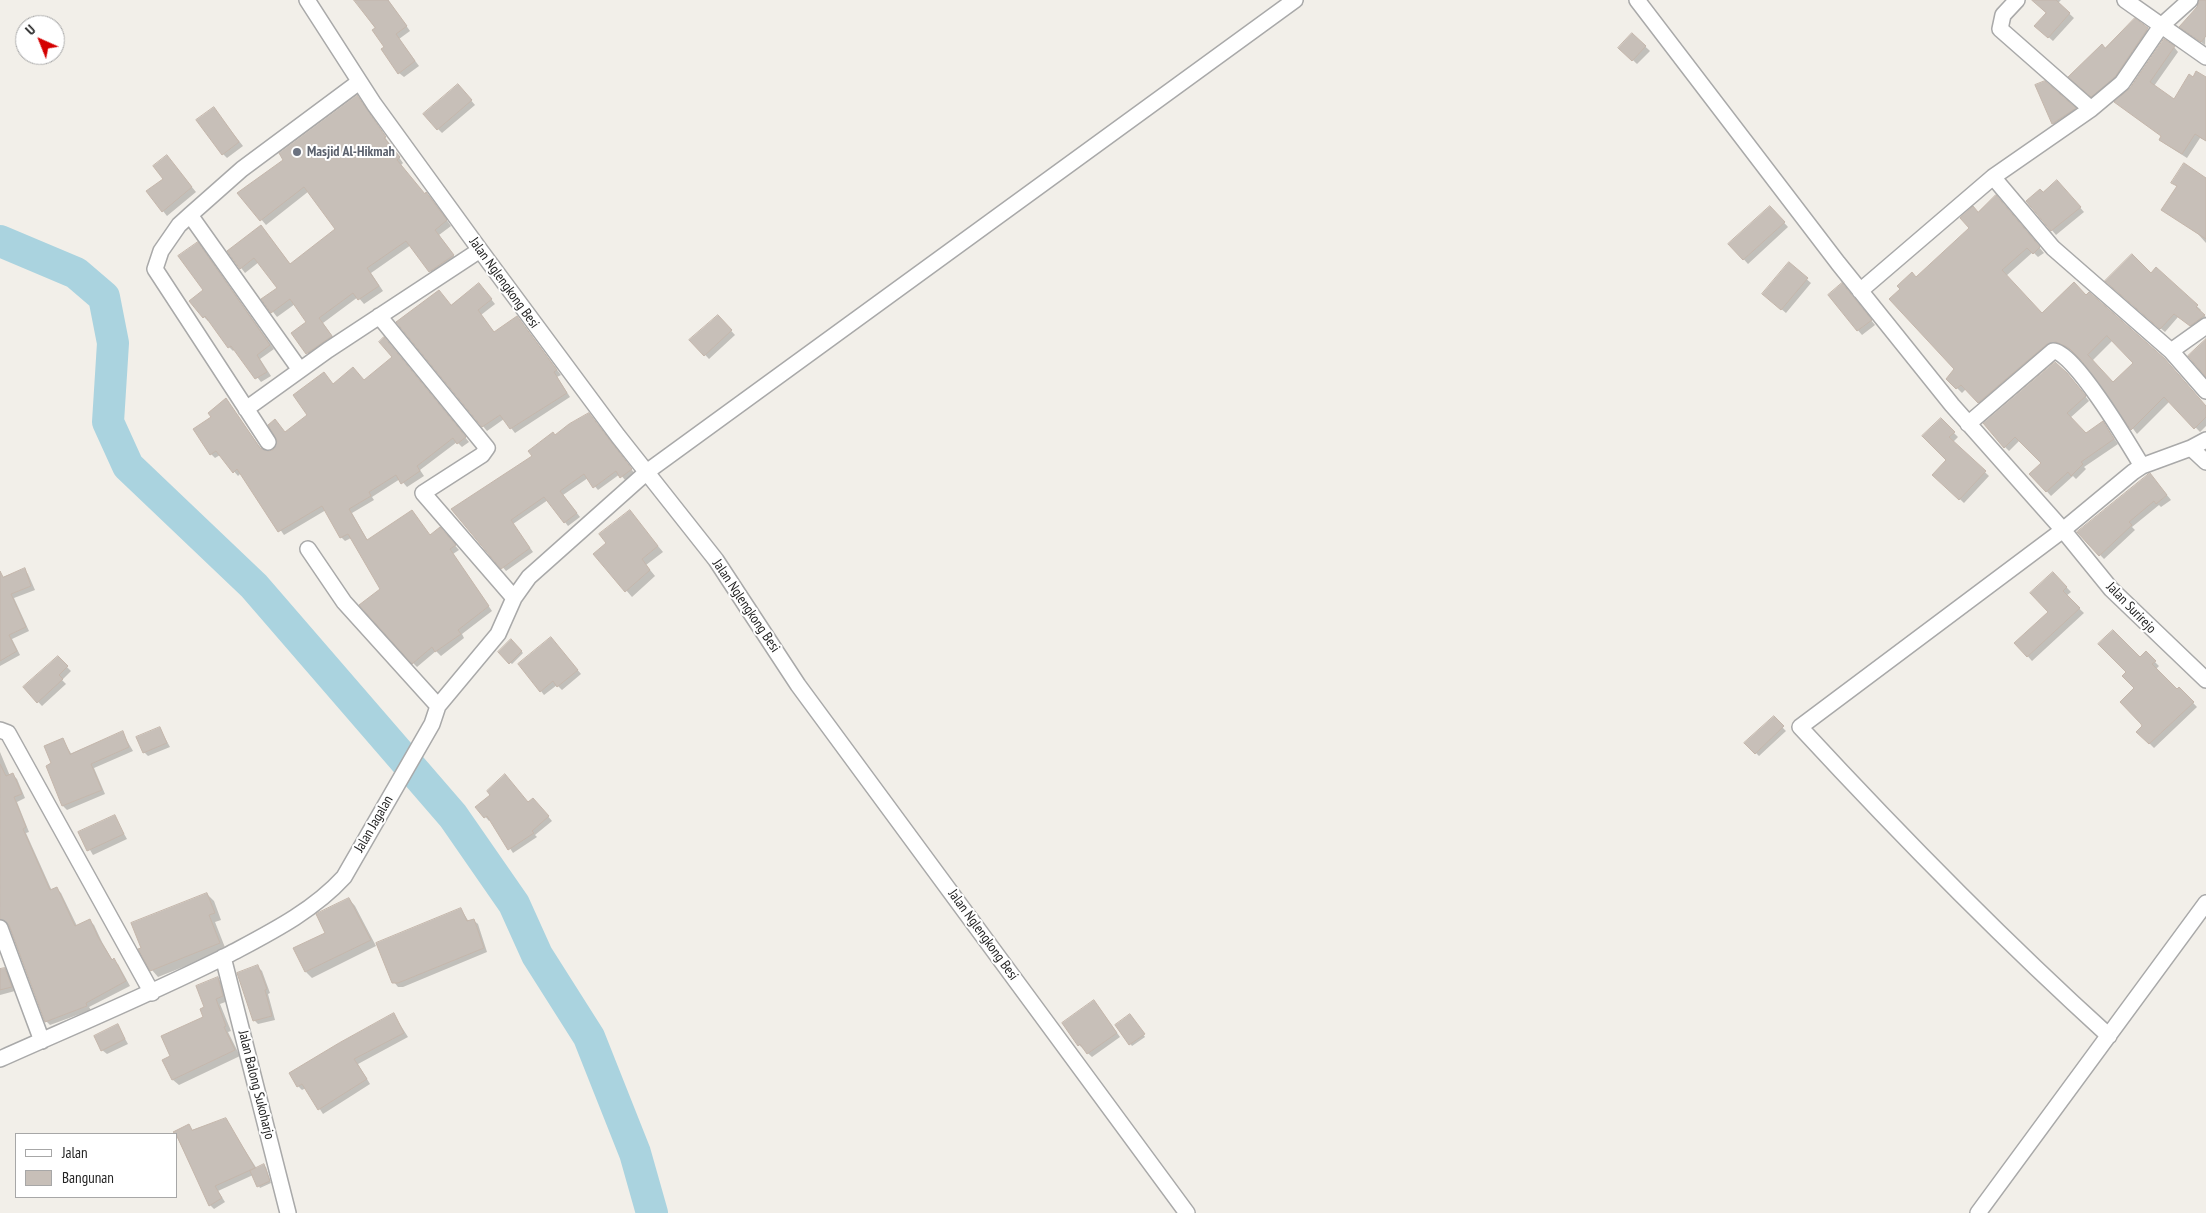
<!DOCTYPE html>
<style>
body{margin:0}
#map{position:relative;width:2206px;height:1213px;overflow:hidden;background:#f2efe9;font-family:"PT Sans Narrow",sans-serif}
canvas{display:block}
.legend{position:absolute;left:15px;top:1133px;width:162px;height:65px;box-sizing:border-box;background:#fff;border:1px solid #a7a7a7;margin:0;padding:6px 9px;list-style:none;font-size:15px;color:#222}
.legend li{display:flex;align-items:center;gap:10px;height:25px}
.legend b{width:25px;border:1px solid #a7a7a7}
.north{position:absolute;left:15px;top:15px;width:50px;height:50px;box-sizing:border-box;background:#fff;border:1px solid #a7a7a7;border-radius:50%;rotate:316deg;font-size:14px;font-weight:700;line-height:20px;text-align:center;color:#222}
.north::after{content:'';display:block;margin:auto;width:18px;height:22px;background:#d40000;clip-path:polygon(50% 0,100% 100%,50% 72%,0 100%)}
</style>
<div id="map">
<canvas width="2206" height="1213"></canvas>
<ul class="legend">
<li><b style="height:6px;background:#fff"></b>Jalan</li>
<li><b style="height:14px;background:#c7bfb8"></b>Bangunan</li>
</ul>
<div class="north">U</div>
</div>
<script>
const ctx = document.querySelector('canvas').getContext('2d');
ctx.lineJoin = 'round';
function fill(path, color) { ctx.fillStyle = color; ctx.fill(path, 'evenodd'); }
function strokePath(path, color, width, dash) { ctx.strokeStyle = color; ctx.lineWidth = width; ctx.lineCap = dash ? 'butt' : 'round'; ctx.setLineDash(dash || []); ctx.stroke(path); }
function write(font, color, halo, rows, align = 'center') {
  ctx.font = font + ' "PT Sans Narrow",sans-serif'; ctx.lineWidth = 4; ctx.setLineDash([]); ctx.textBaseline = 'middle'; ctx.strokeStyle = halo; ctx.fillStyle = color; for (const [text, x, y, turn = 0] of rows) {
    ctx.save(); ctx.translate(x, y); ctx.rotate((+turn || 0) * Math.PI / 180); ctx.textAlign = isNaN(turn) ? turn : align; if (halo) ctx.strokeText(text, 0, 0); ctx.fillText(text, 0, 0); ctx.restore();
  }
}
const shadow = new Path2D(`
 M356,0H388L410,31L399,39L419,66L404,77L399,73L377,28Z
 M2039,0H2061L2058,3L2074,18L2053,41L2036,26L2048,13Z
 M2200,0H2206L2205,45L2185,30Z
 M2135,20L2152,33L2119,81L2096,100L2074,81Z
 M1633,35L1650,51L1637,64L1620,48Z
 M2174,47L2178,52L2154,86L2174,101L2193,78H2206V141L2200,138L2187,158L2165,144L2160,140L2163,137L2120,106Z
 M2044,82L2079,113L2058,128L2053,124L2037,85Z
 M462,90L475,105L442,133L438,129Z
 M357,97L403,163L401,165L425,195L431,198L451,226L439,235L457,260L434,276L411,245L371,273L383,291L364,304L358,297L323,323L336,341L311,358L293,333L308,322L295,304L277,317L263,299L279,288L259,262L245,273L229,252L265,231L291,265L337,229L309,191L266,225L239,193L285,160Z
 M214,109L243,146L227,158L223,154Z
 M167,157L196,192L167,216L148,192L165,179Z
 M2206,179V243L2198,234L2163,210L2178,187L2173,183Z
 M2061,186L2084,212L2056,235L2028,202Z
 M2001,202L2044,253L2038,257L2033,252L2006,276L2042,314L2074,284L2206,406V426L2200,432L2170,401L2137,434L2083,361L2073,351L2057,346L1983,407L1966,389L1962,393L1948,379L1955,369L1917,279L1971,228L1978,213ZM2113,340L2135,363L2113,383L2092,361Z
 M1770,207L1788,227L1748,264L1730,244Z
 M202,248L274,349L260,359L271,376L261,382L235,349L233,351L229,347L209,320L208,321L204,317L191,301L205,290Z
 M1789,264L1811,283L1786,313L1768,298Z
 M2157,269L2201,310L2200,311L2206,317V322L2195,329L2178,317L2165,332L2110,285L2151,275Z
 M483,289L495,304L481,315L495,333L521,322L561,375L557,377L570,397L515,433L504,419L487,431L398,322L451,306Z
 M1846,289L1875,325L1862,335L1829,296Z
 M722,321L735,335L709,359L691,340Z
 M388,343L469,442L462,447L457,442L420,470L424,476L407,487L400,479L372,497L374,500L352,513L368,541L444,533L459,550L453,554L492,611L462,634L464,638L441,656L436,651L417,667L413,663L381,589L351,538L345,541L341,537L326,510L284,535L241,473L238,476L220,455L215,458L211,454L213,417L226,399L262,450L268,453L274,451L285,433L309,415L333,385L364,381L394,358Z
 M2071,378L2089,401L2070,418L2086,434L2103,422L2118,444L2084,467L2086,469L2076,479L2073,476L2051,496L2031,474L2043,463L2020,440L2009,451L2005,447Z
 M593,419L635,474L625,480L620,474L598,490L588,478L563,495L580,517L568,526L548,500L513,524L533,552L506,571L453,509L533,456L556,437Z
 M1941,420L1958,437L1953,442L1989,476L1964,503L1934,475L1948,460Z
 M2154,479L2171,500L2161,507L2159,505L2132,527L2135,530L2104,559L2078,532Z
 M635,518L663,552L646,565L655,576L632,597L595,554Z
 M25,570L28,574L35,590L14,598L29,631L12,639L20,655L0,666V574L3,578Z
 M2053,573L2071,592L2066,596L2084,613L2032,661L2016,643L2050,612Z
 M511,640L523,653L512,664L499,652Z
 M555,643L581,674L562,690L557,685L544,695L541,691Z
 M2146,653L2159,666L2156,669L2177,691L2179,688L2197,707L2154,748L2138,732L2144,726L2136,688L2140,659Z
 M58,658L71,671L62,680L66,684L42,706L25,688Z
 M1773,718L1786,731L1759,756L1746,743Z
 M160,729L170,747L148,756L144,752Z
 M122,732L133,751L94,768L105,794L67,810L63,806L47,766L53,764L63,740L72,755Z
 M0,752L10,776L13,775L17,779L25,798L17,802L29,832L26,833L52,891L57,889L61,893L77,926L89,920L94,925L102,942L113,961L118,964L130,986L89,1007L91,1010L50,1025L46,1021L8,924H0Z
 M491,795L537,803L552,821L535,835L537,837L513,853L491,819L489,821L477,807Z
 M114,816L127,839L93,855L80,833Z
 M207,894L214,901L221,920L215,922L226,950L158,977L152,970Z
 M349,899L355,906L376,946L312,978L306,972Z
 M461,909L469,922L473,920L478,924L487,952L403,987H398L394,982Z
 M258,967L262,971L270,993L268,994L275,1020L258,1024L254,1020Z
 M4,969L9,973L15,991L0,995V970Z
 M218,979L224,984L228,1001L220,1004L231,1031L228,1032L240,1056L179,1085L173,1080L164,1060L171,1057L205,1017V1008Z
 M1098,1006L1120,1037L1092,1057L1079,1045Z
 M394,1015L408,1037L358,1064L370,1084L323,1114L306,1088L302,1090L298,1086Z
 M1132,1017L1145,1037L1132,1046L1116,1025Z
 M118,1026L128,1044L107,1054L102,1050Z
 M225,1119L257,1169L264,1166L266,1167L271,1183L260,1188L253,1175L218,1191L225,1202L214,1209L210,1205L175,1133L188,1125L193,1131Z`);
const river = new Path2D(`
 M0,241L76,273L104,297L113,343L108,422L128,466L254,586L453,816L514,904L537,955L589,1037L635,1153L652,1213`);
const building = new Path2D(`
 M354,0H388L407,26L396,34L415,61L398,74L381,49L384,47L372,30L375,28Z
 M2032,0H2056L2070,13L2048,38L2034,26L2046,13Z
 M2199,0H2206V36L2201,42L2179,27L2197,7Z
 M2135,18L2148,28L2115,77L2091,97L2068,77L2102,44L2105,48Z
 M1632,33L1646,46L1632,61L1618,48Z
 M2164,39L2175,46L2150,82L2174,99L2189,74L2193,77L2196,71L2206,77V141L2195,134L2182,154L2159,140L2161,136L2114,102L2130,88Z
 M2045,81L2076,108L2052,124L2035,85Z
 M458,84L472,100L437,130L423,114Z
 M357,95L386,137L384,138L400,157L397,160L425,194L426,192L447,220L435,230L454,255L429,272L406,241L367,268L379,286L358,300L353,293L319,318L332,336L306,354L291,333L306,322L290,299L271,313L261,299L277,288L254,258L240,269L227,251L261,225L290,264L335,229L304,187L260,221L237,193L283,160L279,153Z
 M214,107L239,142L222,155L196,120Z
 M167,155L192,187L162,212L146,191L163,179L153,166Z
 M2184,163L2206,178V239L2161,210L2177,186L2171,183Z
 M2057,180L2081,207L2051,231L2026,201L2040,189L2043,192Z
 M1996,195L2040,247L2033,254L2027,248L2002,270L2042,313L2074,282L2086,295L2089,292L2164,358L2206,406V417L2194,429L2164,397L2131,430L2081,360L2069,348L2056,342L2047,344L1978,403L1961,385L1956,389L1946,379L1954,369L1889,299L1900,289L1897,286L1912,272L1916,277L1969,228L1960,218L1973,206L1978,212ZM2107,336L2133,363L2113,382L2088,355Z
 M1770,206L1785,222L1743,260L1728,244Z
 M198,242L270,345L257,355L267,372L255,379L231,346L228,348L205,316L203,318L189,301L203,290L178,256Z
 M2132,254L2151,273L2156,267L2198,305L2196,307L2205,315L2190,326L2174,314L2160,329L2105,281Z
 M1789,262L1808,278L1781,310L1762,294Z
 M479,283L492,299L478,310L494,332L517,316L557,370L554,372L567,393L510,429L500,415L482,427L396,322L439,290L451,305Z
 M1842,283L1872,320L1857,331L1828,295Z
 M718,315L732,330L704,356L689,340Z
 M384,337L466,437L457,444L453,438L417,466L420,471L401,484L396,475L369,492L371,496L349,509L367,540L412,510L430,535L440,527L456,545L450,549L489,606L458,630L461,634L435,652L432,647L412,664L359,605L380,589L348,534L340,538L322,506L278,532L237,469L233,473L216,451L210,455L193,429L211,417L208,413L226,398L260,448L268,451L273,450L277,441L268,425L275,419L285,432L307,415L293,395L324,372L333,384L353,367L364,380L392,357L379,342Z
 M2206,339V377L2188,356Z
 M2055,362L2067,373L2086,396L2067,413L2086,433L2103,421L2114,439L2081,462L2083,464L2071,476L2068,472L2046,492L2029,474L2041,463L2015,437L2004,448L1983,423Z
 M589,413L632,469L620,478L616,471L593,488L584,474L560,491L577,513L564,523L544,497L511,520L530,548L501,569L451,509L532,456L528,451L553,432L555,435L569,424Z
 M1941,418L1955,432L1949,437L1986,471L1959,500L1932,475L1946,460L1922,436Z
 M2150,473L2167,495L2156,504L2154,501L2129,522L2132,525L2099,556L2077,532Z
 M630,510L658,546L642,559L650,570L625,592L593,554L606,543L599,534Z
 M25,568L31,586L11,594L26,627L9,635L17,651L0,661V571L3,577Z
 M2053,572L2067,587L2063,591L2080,608L2027,657L2014,643L2048,612L2030,593Z
 M2113,630L2140,657L2146,651L2156,661L2152,664L2177,689L2179,687L2194,702L2149,744L2136,732L2142,726L2141,724L2120,702L2134,688L2122,676L2126,672L2098,644Z
 M551,637L578,670L557,687L553,681L540,692L518,664Z
 M511,639L522,651L509,664L498,652Z
 M58,656L68,666L59,675L63,679L37,703L23,687Z
 M1774,716L1784,726L1755,754L1744,743Z
 M160,727L167,743L143,753L136,737Z
 M123,731L129,747L91,764L102,790L62,806L46,766L51,763L44,746L63,738L70,754Z
 M0,764L6,776L13,773L22,794L14,797L26,827L23,829L50,890L57,887L75,926L90,919L98,937L112,960L114,958L126,981L86,1003L87,1006L45,1022L9,925L0,919Z
 M505,774L528,802L533,798L549,816L532,831L534,833L508,850L487,816L484,818L475,807L490,795L487,791Z
 M115,815L124,834L87,851L78,832Z
 M207,893L215,913L209,915L220,943L150,971L138,949L141,948L131,923Z
 M349,898L371,940L305,972L293,948L325,933L316,914Z
 M461,908L467,921L474,919L484,948L398,983H392L376,943Z
 M258,965L267,989L265,990L272,1016L253,1021L237,973Z
 M5,968L12,987L0,990V969Z
 M218,977L223,996L216,999L226,1026L224,1027L235,1050L172,1080L162,1060L170,1056L161,1036L203,1017L200,1009L204,1007L196,986Z
 M1094,1000L1117,1033L1087,1054L1080,1044L1078,1046L1062,1023Z
 M394,1013L404,1033L354,1059L367,1079L318,1110L302,1084L297,1087L289,1073L339,1043Z
 M1130,1014L1145,1034L1129,1045L1115,1025Z
 M118,1024L125,1039L101,1051L94,1036Z
 M226,1118L255,1168L215,1186L222,1198L209,1206L176,1134L173,1132L189,1124L192,1130Z
 M264,1164L270,1181L257,1187L250,1171Z`);
const street = new Path2D(`
 M307,0L374,104L480,250L618,436L716,560L798,685L1187,1213
 M1637,0L1838,263L1952,405L2063,530L2111,589L2206,680
 M2017,0L2003,15L2000,29L2091,109
 M2125,0L2206,57
 M1993,177L2053,248L2171,351L2206,391
 M190,215L300,370
 M1860,291L1993,177L2091,109L2122,83L2161,26L2190,0
 M379,316L487,448L482,455L423,493L514,598
 M2171,351L2206,326
 M246,409L328,350L480,250
 M1968,424L2053,351C2074,351 2130,446 2142,466
 M2206,440L2191,448L2206,462
 M268,442L155,269L161,251L179,225L190,215L242,169L359,82
 M308,549L344,602L438,706
 M0,730L8,733L152,993
 M0,928L42,1041
 M223,957L288,1213
 M2109,1036C2001,938 1899,834 1800,727L2063,530L2133,472L2142,466L2191,448
 M0,1059C76,1025 153,993 228,955C269,933 312,912 344,877L432,724L438,706L498,634L514,598L529,577L648,471L1295,0
 M1978,1213L2206,903`);
const markers = [
 [297,152,5,"#6b7280"]
];
const worshipNames = [
 ["Masjid Al-Hikmah",307,152]
];
const streetNames = [
 ["Jalan Nglengkong Besi",504,283,54],
 ["Jalan Nglengkong Besi",746,606,56],
 ["Jalan Surirejo",2131,608,46],
 ["Jalan Jagalan",374,824,-60],
 ["Jalan Nglengkong Besi",983,935,54],
 ["Jalan Balong Sukoharjo",256,1085,76]
];
fill(shadow, '#0003');
strokePath(river, '#aad3df', 32);
fill(building, '#c7bfb8');
strokePath(building, '#c4b6ab', 1);
strokePath(street, '#a9a9a9', 18);
strokePath(street, '#fff', 15);
for (const [x, y, r, color] of markers) { const dot = new Path2D(); dot.arc(x, y, r, 0, 2 * Math.PI); ctx.fillStyle = color; ctx.fill(dot); strokePath(dot, '#fff', 2); }
write('bold 14px', '#5b616d', '#fff', worshipNames, 'left');
write('14px', '#222', '#fff', streetNames);
</script>
